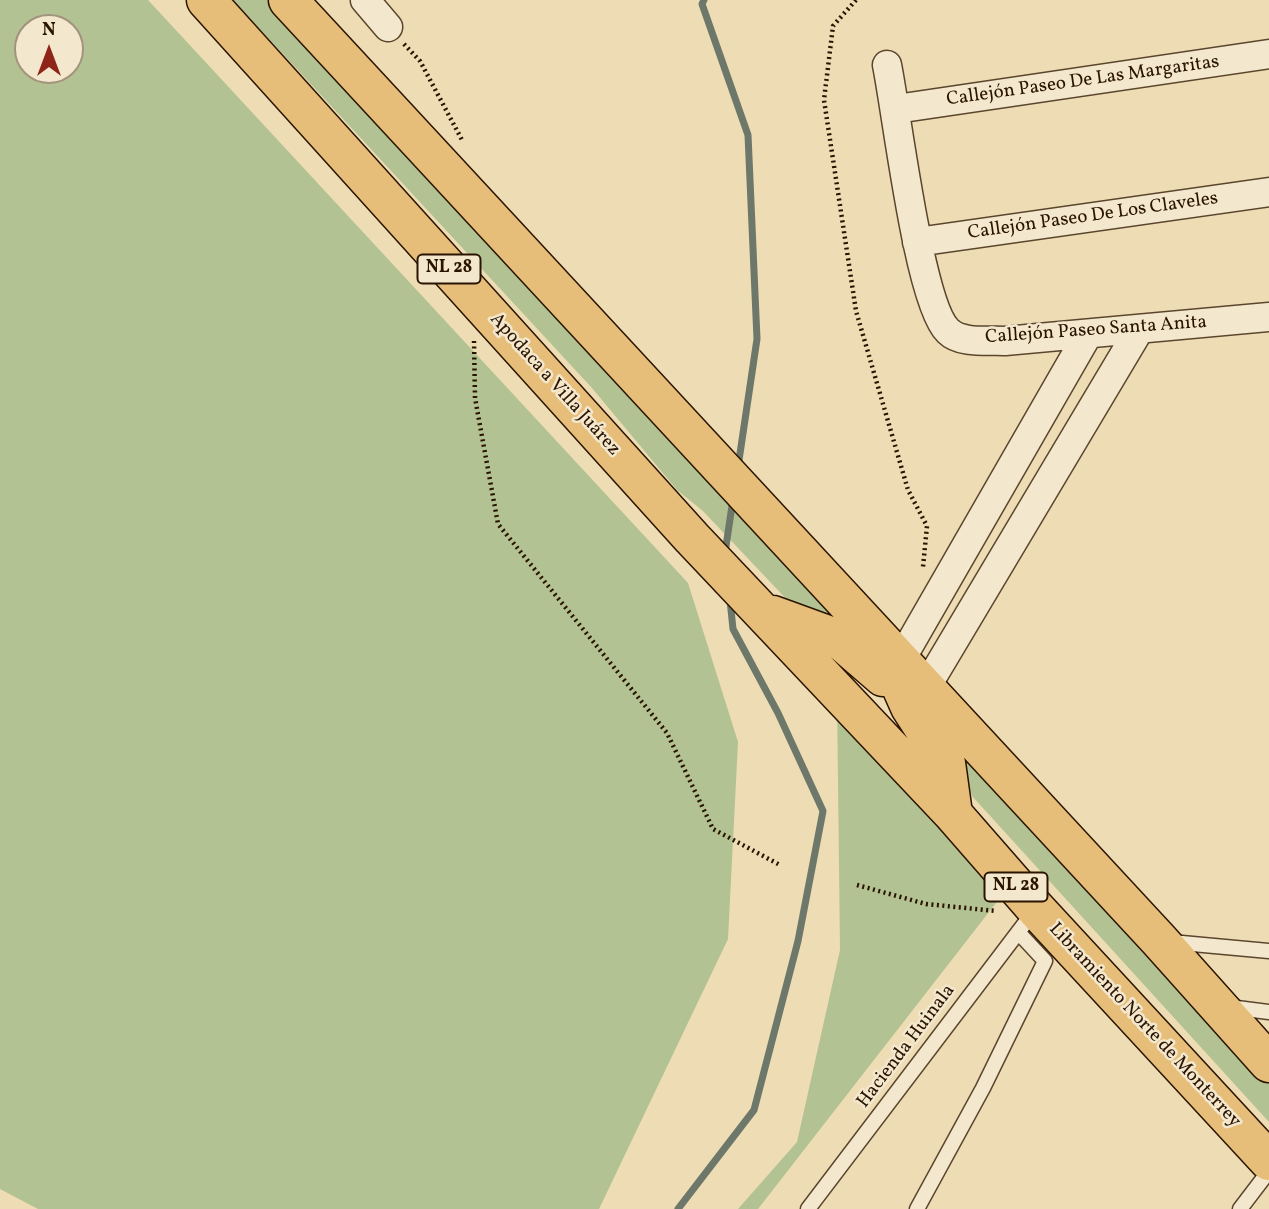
<!DOCTYPE html>
<meta charset="utf-8">
<style>
body{margin:0}
#map{position:relative;width:1269px;height:1209px;overflow:hidden;background:#eddcb4;font-family:Vollkorn,serif}
canvas{display:block}
.north{position:absolute;left:14px;top:14px;width:70px;height:70px;box-sizing:border-box;background:#f3e8ce;border:2px solid #a3937c;border-radius:50%;rotate:0deg;font-size:19px;font-weight:700;line-height:28px;text-align:center;color:#2a1400}
.north::after{content:'';display:block;margin:auto;width:24px;height:32px;background:#8f2418;clip-path:polygon(50% 0,100% 100%,50% 72%,0 100%)}
</style>
<div id="map">
<canvas width="1269" height="1209"></canvas>
<div class="north">N</div>
</div>
<script>
const ctx = document.querySelector('canvas').getContext('2d');
ctx.lineJoin = 'round';
function fill(path, color) { ctx.fillStyle = color; ctx.fill(path, 'evenodd'); }
function strokePath(path, color, width, dash) { ctx.strokeStyle = color; ctx.lineWidth = width; ctx.lineCap = dash ? 'butt' : 'round'; ctx.setLineDash(dash || []); ctx.stroke(path); }
function write(font, color, halo, rows, align = 'center') {
  ctx.font = font + ' Vollkorn,serif'; ctx.lineWidth = 5; ctx.setLineDash([]); ctx.textBaseline = 'middle'; ctx.strokeStyle = halo; ctx.fillStyle = color; for (const [text, x, y, turn = 0] of rows) {
    ctx.save(); ctx.translate(x, y); ctx.rotate((+turn || 0) * Math.PI / 180); ctx.textAlign = isNaN(turn) ? turn : align; if (halo) ctx.strokeText(text, 0, 0); ctx.fillText(text, 0, 0); ctx.restore();
  }
}
const green = new Path2D(`
 M0,0H148L688,583L738,742L728,939L599,1209H38L0,1189ZM28,28H70V70H28Z
 M233,0H275L892,667L792,605L703,511L677,490L592,388Z
 M837,697L1003,894L758,1209H738L797,1142L840,950Z
 M956,741L1269,1071V1122L972,796Z`);
const stream = new Path2D(`
 M704,0L702,4L748,135L757,339L738,467
 M725,553L733,499
 M678,1209L754,1110L798,941L823,811L778,713L733,629L730,600`);
const path = new Path2D(`
 M856,0L833,26L824,100L856,311L908,490L927,526L923,567
 M404,44L420,61L462,140
 M474,341L475,398L498,524L667,733L713,829L780,865
 M857,885L926,904L996,911`);
const lane = new Path2D(`
 M1171,942L1269,951
 M1229,1007L1269,1012
 M808,1209L1035,910
 M917,1209L983,1088L1045,961L1018,932
 M1240,1209L1269,1171`);
const street = new Path2D(`
 M365,0L388,27
 M887,65C897,114 919,304 948,331C961,344 988,340 1005,341L1269,317
 M896,109L1269,54
 M917,242L1269,192
 M900,661L1088,334
 M925,689L1139,330`);
const primary = new Path2D(`
 M206,0L692,538L953,814L1036,909L1269,1161
 M288,0L1159,940L1269,1063
 M773,615L839,639L883,677
 M898,680L910,707L946,763L953,814`);
const shields = [
 [449,269,63],
 [1016,887,63]
];
const shieldNames = [
 ["NL 28",449,269],
 ["NL 28",1016,887]
];
const streetNames = [
 ["Callejón Paseo De Las Margaritas",1083,82,-8],
 ["Callejón Paseo De Los Claveles",1093,217,-8],
 ["Callejón Paseo Santa Anita",1096,331,-4],
 ["Apodaca a Villa Juárez",554,385,48],
 ["Libramiento Norte de Monterrey",1144,1026,47],
 ["Hacienda Huinala",907,1047,-53]
];
fill(green, '#b2c292');
strokePath(stream, '#6d786a', 7);
strokePath(lane, '#5b462d', 17);
strokePath(street, '#5b462d', 31);
strokePath(primary, '#2a1400', 41);
strokePath(path, '#2a1400', 4.5, [2, 3.5]);
strokePath(lane, '#f3e8ce', 14);
strokePath(street, '#f3e8ce', 28);
strokePath(primary, '#e6be7a', 38);
for (const [x, y, w] of shields) { const box = new Path2D(); box.roundRect(x - w / 2, y - 14.5, w, 29, 5); ctx.fillStyle = '#f3e8ce'; ctx.fill(box); strokePath(box, '#2a1400', 2); }
write('bold 18px', '#2a1400', null, shieldNames);
write('19px', '#2a1400', '#f3e8ce', streetNames);
</script>
